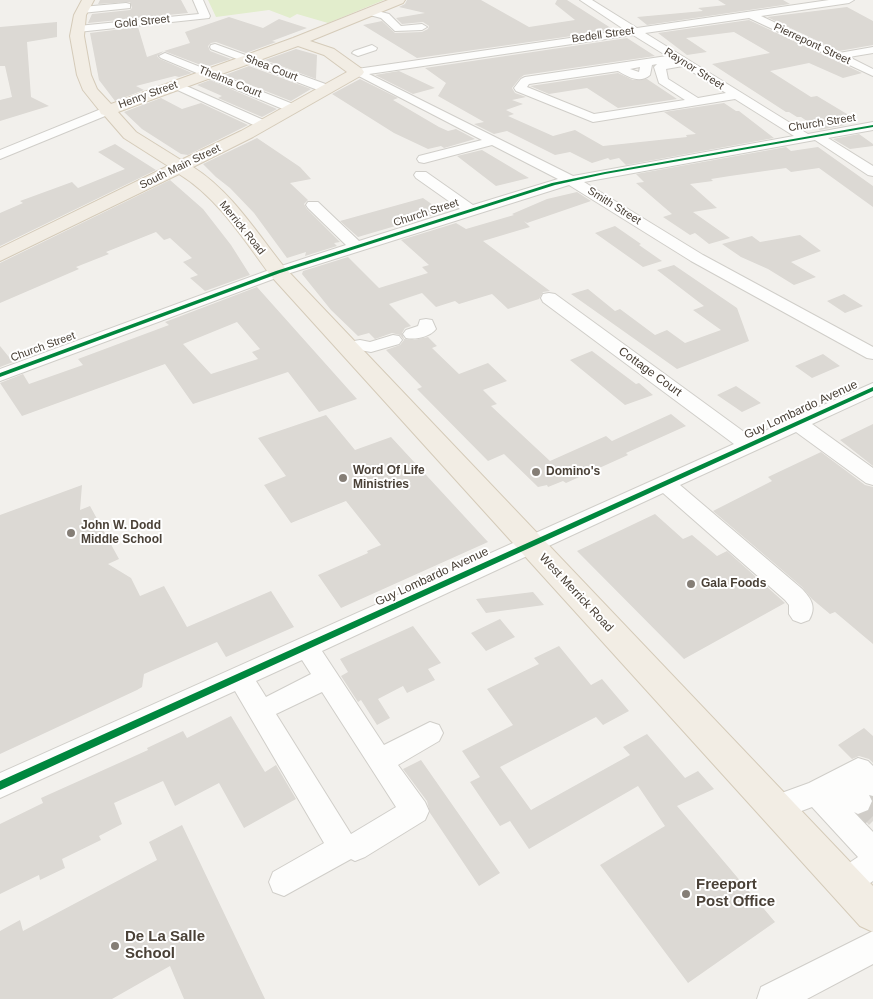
<!DOCTYPE html>
<style>
body{margin:0}
canvas{display:block;background:#f2f0ec}
</style>
<canvas width="873" height="999"></canvas>
<script>
const ctx = document.querySelector('canvas').getContext('2d');
ctx.lineJoin = 'round';
function fill(path, color) { ctx.fillStyle = color; ctx.fill(path, 'evenodd'); }
function strokePath(path, color, width, dash) { ctx.strokeStyle = color; ctx.lineWidth = width; ctx.lineCap = dash ? 'butt' : 'round'; ctx.setLineDash(dash || []); ctx.stroke(path); }
function write(font, color, halo, rows, align = 'center') {
  ctx.font = font + ' Arial,sans-serif'; ctx.lineWidth = 4; ctx.setLineDash([]); ctx.textBaseline = 'middle'; ctx.strokeStyle = halo; ctx.fillStyle = color; for (const [text, x, y, turn = 0] of rows) {
    ctx.save(); ctx.translate(x, y); ctx.rotate((+turn || 0) * Math.PI / 180); ctx.textAlign = isNaN(turn) ? turn : align; if (halo) ctx.strokeText(text, 0, 0); ctx.fillText(text, 0, 0); ctx.restore();
  }
}
const green = new Path2D(`
 M208,0H384L328,23L297,14L290,18L269,10L216,17Z`);
const building = new Path2D(`
 M100,0H181L188,13L88,23L92,14L130,10L132,8L130,2L98,4Z
 M407,0H481L529,27L575,20L555,4L557,0H567L614,30L417,58L363,25L382,21L395,33L422,32L428,29L429,26L423,22L402,24L396,18L425,13L399,7L405,4Z
 M718,0H783L790,4L647,25L637,17L703,11L698,8L726,5Z
 M847,7L873,21V45L839,51L767,17Z
 M229,17L263,28L279,19L307,28L272,41L276,42L246,53L216,42L211,43L208,46L210,51L231,59L206,67L164,51L190,43L185,32Z
 M749,20L862,73L843,78L809,63L770,71L811,97L817,96L852,117L836,119L845,125L820,130L801,117H797L789,112H786L712,64L770,53L734,32L686,38L707,52L687,55L658,33Z
 M57,22V37L27,42L31,97L49,106L0,121V100L12,97L5,66H0V27Z
 M138,27L147,57L164,51L157,56L160,59L192,73L179,77L175,76L136,86L144,90L115,101L99,80L90,33Z
 M627,38L655,56L524,75L520,78L512,88L515,93L526,97L512,100L523,104L506,110L514,114L508,116L553,136L575,130L603,146L687,137L686,135L696,134L664,112L724,103L736,111H739L774,138L626,165L619,158L610,160L608,158L592,163L570,152L555,155L507,131L494,134L474,124L484,122L438,96L446,83L425,68Z
 M296,49L317,55L316,79L265,60Z
 M249,66L311,89L291,101L225,75Z
 M399,71L435,88L413,94L375,75Z
 M618,73L633,80L647,79L677,99L618,108L587,88L549,94L530,86Z
 M360,79L398,98L393,100L439,127L448,131L456,129L475,139L444,148L441,146L428,149L394,133L332,94Z
 M210,80L277,109L262,117L218,98L222,96L197,85Z
 M161,98L182,109L201,103L248,125L188,155L181,154L142,129L124,112Z
 M859,134L873,144V146L850,149L833,139Z
 M257,138L300,167L311,179L290,183L308,200L304,204L307,209L340,242L334,243L337,246L305,256L306,252L287,258L254,213L230,188L216,177L203,164Z
 M115,144L156,170L0,246V213L23,203L20,201L72,182L78,188L125,169L98,152Z
 M786,147L791,151L818,147L873,186V207L819,168L791,172L786,168L730,176L711,179L713,181L690,184L717,208L693,212L730,238L709,244L695,233L690,235L663,217L672,214L636,183L644,182L636,174Z
 M482,150L529,178L496,186L457,156Z
 M170,180L203,209L231,245L250,275L205,291L190,278L198,275L183,262L192,258L170,238L164,240L156,232L106,252L109,254L76,267L79,269L0,303V263Z
 M577,192L591,201L527,223L524,221L530,227L483,241L550,291L543,292L539,299L508,309L492,294L459,304L455,301L436,307L422,293L389,304L411,326L405,328L402,333L404,339L414,340L428,337L437,346L432,348L459,374L488,363L507,381L483,390L497,404L491,406L550,461L606,436L612,441L671,414L686,426L626,453L628,455L566,483L563,481L548,487L547,485L538,487L504,454L488,461L417,389L422,387L386,350L400,345L404,340L400,335L392,333L375,339L369,333L358,336L331,310L302,274L303,271L348,257L379,288L428,273L422,267L429,265L401,240L456,223L466,229L514,215L512,214L547,199Z
 M423,198L443,212L358,237L340,221Z
 M615,226L641,244L639,245L662,261L643,267L595,233Z
 M800,235L821,251L791,262L816,277L794,285L768,269L741,257L722,244L752,236L760,242Z
 M674,265L737,308L749,341L677,369L571,294L588,289L615,311L620,309L655,335L667,330L685,343L721,330L693,310L704,306L657,270Z
 M257,287L357,399L319,412L288,372L193,404L165,364L22,416L0,383L23,374L29,384L83,365L78,359L169,325L165,322ZM237,322L260,349L252,352L258,359L211,374L183,344Z
 M844,294L863,306L845,313L827,301Z
 M0,346L13,362L0,367Z
 M592,351L636,384L639,383L653,395L625,405L570,360Z
 M823,354L840,366L812,378L795,366Z
 M736,386L761,403L742,412L717,395Z
 M326,415L355,450L391,437L488,542L341,608L318,575L368,553L367,551L381,545L346,501L291,523L264,485L286,476L258,438Z
 M873,424V466L840,440Z
 M821,452L865,485L873,487V644L835,612L830,614L812,599L802,587L713,511L772,481L768,477Z
 M82,485L80,510L90,506L119,559L108,564L131,578L140,596L164,586L187,627L271,591L294,627L226,657L217,642L144,674L142,687L137,690L0,754V515Z
 M655,514L683,539L692,535L717,556L727,551L785,603L684,659L577,551Z
 M533,592L544,605L486,613L476,599Z
 M500,619L515,637L486,651L471,633Z
 M413,626L441,663L428,669L435,680L407,693L403,686L378,699L390,718L377,725L361,700L358,702L341,676L348,672L340,659Z
 M559,646L591,685L602,679L629,711L603,725L596,717L500,767L531,810L630,755L623,747L647,734L685,778L698,771L714,789L677,806L775,922L688,983L600,865L665,826L638,786L529,849L510,821L500,826L470,782L480,777L462,751L513,725L487,689L539,664L534,658Z
 M231,716L265,772L276,765L296,799L244,828L219,783L175,806L163,781L114,803L122,824L99,836L101,840L62,859L65,868L40,880L39,875L0,894V824L43,803L41,798L148,750L147,748L183,731L187,738Z
 M864,728L873,736V763L869,759L859,756L852,759L838,745Z
 M421,760L500,873L479,886L430,813L427,801L403,769Z
 M873,803V821L869,825L860,815L869,812Z
 M182,825L265,999H184L170,966L112,999H0V931L20,920L23,931L157,860L149,842Z`);
const minorTunnel = new Path2D(`
 M858,801L873,816`);
const minor = new Path2D(`
 M193,0H203L210,16L209,18L78,32L73,29L78,26L199,14Z
 M580,0H592L637,28L829,0H854L849,3L761,16L839,53L873,47V53L849,57L873,69V76L749,18L645,33L808,134L873,122V130L828,138L873,166V176L868,175L815,140L584,182L703,255L873,347V359L867,358L691,261L569,185L284,275L0,381V369L272,269L346,245L308,208L306,205L308,202H318L359,241L460,209L416,178L414,175L416,172H426L473,205L558,179L492,145L424,163L419,162L417,159L419,156L482,140L351,72L357,69L625,30ZM633,35L667,56L525,77L521,79L514,88L516,91L593,122L735,99L794,136L573,176L369,74ZM657,64L654,67L659,83L685,100L594,114L527,87L529,84L618,71C628,77 640,84 650,75L652,65ZM683,66L726,93L698,98L668,79L666,69ZM640,67L639,72L630,69Z
 M126,3L130,4V8L82,13L77,10L82,7Z
 M370,9L389,14L401,26L422,24L427,27L422,30L395,31L381,18L366,14V10Z
 M215,44L331,86L333,89L331,92H323L211,49L210,47L211,45Z
 M372,45L377,48L376,50L358,56L352,53L354,51Z
 M165,53L298,106L300,109L294,113L290,112L161,58L159,56Z
 M175,81L268,122L270,125L264,129L260,128L171,87L169,85Z
 M106,107L112,111L110,114L0,159V150Z
 M549,293L555,294L751,437L873,383V396L812,424L873,468V485L866,483L796,432L680,485L801,588C811,598 817,607 809,620L801,623L793,620L789,614V605L785,600L663,493L322,651L384,745L430,722L439,725L443,733L439,741L398,765L425,802L429,811L425,820L365,857L355,861L351,859L284,896L273,892L269,882L273,872L324,843L235,691L0,798V773L734,444L543,302L541,298L543,294ZM302,660L311,674L266,697L256,681ZM322,692L396,807L351,834L276,714Z
 M426,319L432,320L436,329C430,337 415,340 406,338L403,334L406,330L418,326L420,320Z
 M393,335L399,336L402,340L399,344L371,352L354,349L351,345L354,341L360,340L370,342Z
 M858,758L868,761L873,766V796L869,795L872,801L868,810L858,814L854,812L873,832V881L856,893L845,897L834,893L830,883L834,873L858,857L812,807L775,821L765,817L761,808L765,799L809,783Z
 M873,931V964L807,999H757L761,987Z`);
const major = new Path2D(`
 M82,0H94L86,15L84,36L91,75L97,89L111,104L293,38L388,0H405L403,3L310,41L334,49L362,69L364,72L362,75L253,137L193,167C231,191 257,233 285,268L873,886V932L860,926L271,276C244,240 218,198 179,174L0,261V248L168,166L124,138L104,115L101,114L99,110L83,90L77,75L70,36L74,15ZM298,46L324,55L347,72L241,131L181,160L136,132L118,112Z`);
const cycleway = new Path2D(`
 M873,125V127L605,174L555,185L280,273L0,377V373L276,271L552,183L605,172Z
 M873,387V391L0,790V781Z`);
const markers = [
 [536,472,5,"#857e76"],
 [343,478,5,"#857e76"],
 [71,533,5,"#857e76"],
 [691,584,5,"#857e76"],
 [686,894,5,"#857e76"],
 [115,946,5,"#857e76"]
];
const farStreetnames = [
 ["Gold Street",142,22,-6],
 ["Bedell Street",603,35,-8],
 ["Pierrepont Street",812,44,25],
 ["Shea Court",271,68,21],
 ["Raynor Street",694,69,32],
 ["Thelma Court",230,82,22],
 ["Henry Street",148,95,-20],
 ["Church Street",822,123,-9],
 ["South Main Street",180,167,-26],
 ["Smith Street",614,206,32],
 ["Church Street",426,213,-18],
 ["Merrick Road",242,228,51],
 ["Church Street",43,347,-20]
];
const streetNames = [
 ["Cottage Court",650,372,36],
 ["Guy Lombardo Avenue",801,410,-25],
 ["Guy Lombardo Avenue",432,577,-25],
 ["West Merrick Road",576,593,47]
];
const poiNames = [
 ["Word Of Life",353,471],
 ["Ministries",353,485],
 ["Domino's",546,472],
 ["John W. Dodd",81,526],
 ["Middle School",81,540],
 ["Gala Foods",701,584]
];
const nearPoinames = [
 ["Freeport",696,885],
 ["Post Office",696,902],
 ["De La Salle",125,937],
 ["School",125,954]
];
fill(green, '#e2edcc');
fill(building, '#dcd9d4');
strokePath(minorTunnel, '#d0cdc8', 29, [29, 14]);
strokePath(minor, '#d0cec9', 2);
strokePath(major, '#d5cbb9', 2);
fill(minor, '#fdfdfc');
fill(major, '#f2ede4');
fill(cycleway, '#00873e');
for (const [x, y, r, color] of markers) { const dot = new Path2D(); dot.arc(x, y, r, 0, 2 * Math.PI); ctx.fillStyle = color; ctx.fill(dot); strokePath(dot, '#fff', 2); }
write('11px', '#4a4137', '#fff', farStreetnames);
write('12px', '#4a4137', '#fff', streetNames);
write('bold 12px', '#4a4137', '#fff', poiNames, 'left');
write('bold 15px', '#4a4137', '#fff', nearPoinames, 'left');
</script>
